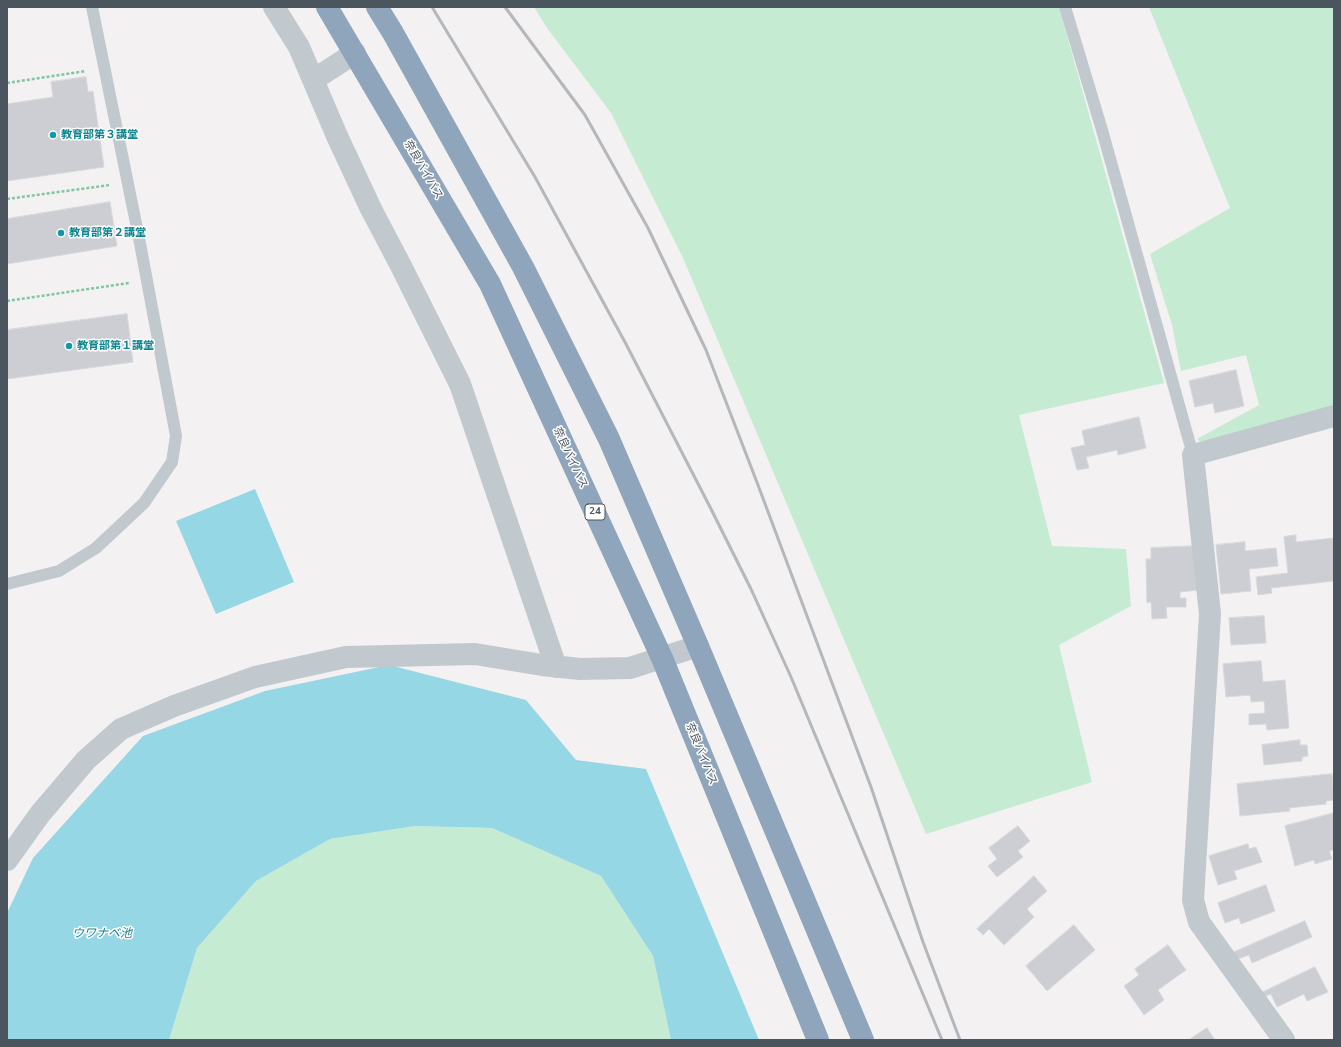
<!DOCTYPE html>
<meta charset="utf-8">
<style>
body{margin:0}
#map{position:relative;width:1341px;height:1047px;overflow:hidden;background:#f3f1f1;font-family:"Nunito Sans",sans-serif}
canvas{display:block}
.frame{position:absolute;inset:0;border:8px solid #4b555d;pointer-events:none}
</style>
<div id="map">
<canvas width="1341" height="1047"></canvas>
<div class="frame"></div>
</div>
<script>
const ctx = document.querySelector('canvas').getContext('2d');
ctx.lineJoin = 'round';
function fill(path, color) { ctx.fillStyle = color; ctx.fill(path, 'evenodd'); }
function strokePath(path, color, width, dash) { ctx.strokeStyle = color; ctx.lineWidth = width; ctx.lineCap = dash ? 'butt' : 'round'; ctx.setLineDash(dash || []); ctx.stroke(path); }
function write(font, color, halo, rows, align = 'center') {
  ctx.font = font + ' "Nunito Sans","Noto Sans JP",sans-serif'; ctx.lineWidth = 3; ctx.setLineDash([]); ctx.textBaseline = 'middle'; ctx.strokeStyle = halo; ctx.fillStyle = color; for (const [text, x, y, turn = 0] of rows) {
    ctx.save(); ctx.translate(x, y); ctx.rotate((+turn || 0) * Math.PI / 180); ctx.textAlign = isNaN(turn) ? turn : align; if (halo) ctx.strokeText(text, 0, 0); ctx.fillText(text, 0, 0); ctx.restore();
  }
}
const green = new Path2D(`
 M534,7H1059L1164,383L1019,415L1052,546L1126,549L1131,606L1059,645L1092,782L926,834L683,258L611,113L547,28Z
 M1149,7H1334V407L1202,443L1197,439L1259,405L1246,355L1181,371L1172,325L1150,254L1230,208Z
 M415,826L492,828L601,876L653,956L671,1040H169L197,948L256,881L330,839Z`);
const water = new Path2D(`
 M255,489L294,582L216,614L176,521Z
 M389,665L526,700L576,760L646,769L759,1040H671L653,956L601,876L492,828L415,826L330,839L256,881L197,948L169,1040H7V913L33,858L143,736L265,691Z`);
const building = new Path2D(`
 M86,77L88,92L93,91L104,167L7,181V104L53,97L51,82Z
 M110,202L117,246L7,264V219Z
 M127,314L133,362L7,379V330Z
 M1236,370L1244,406L1215,413L1213,403L1195,407L1189,381Z
 M1139,417L1146,448L1118,455L1117,450L1086,457L1089,468L1077,470L1071,448L1085,445L1082,431Z
 M1296,535V542L1334,538V581L1271,588L1272,593L1258,595L1256,577L1288,573L1284,537Z
 M1245,542V551L1276,548L1278,566L1249,569L1251,591L1221,594L1216,545Z
 M1196,546L1198,590L1180,592V598H1186V607H1166L1167,618L1152,619L1151,602L1147,603L1146,559H1151V548Z
 M1264,616L1266,643L1231,645L1229,618Z
 M1261,661L1263,682L1285,680L1289,728L1267,730L1266,724L1249,725V714L1265,713L1264,701L1251,702L1250,695L1226,697L1223,664Z
 M1300,740V745H1307L1308,756L1302,757V761L1264,765L1262,745Z
 M1332,774L1334,800L1326,801V804L1289,808L1290,811L1240,816L1237,784Z
 M1334,813V850L1329,851L1332,859L1315,864L1314,860L1295,866L1285,826Z
 M1018,826L1030,841L1018,851L1023,857L997,877L988,866L997,859L989,848Z
 M1248,844L1249,849L1256,847L1262,862L1234,871L1237,879L1218,885L1209,856Z
 M1034,876L1047,891L1027,909L1034,917L1004,945L989,929L983,935L977,929Z
 M1266,885L1275,911L1241,924L1239,918L1225,923L1218,903Z
 M1305,921L1312,937L1252,963L1249,955L1235,960L1232,953Z
 M1074,925L1095,950L1047,991L1026,966Z
 M1168,945L1186,970L1158,990L1164,1000L1144,1015L1124,986L1139,975L1135,969Z
 M1315,967L1328,992L1307,1001L1304,994L1277,1007L1271,994L1263,997L1261,993Z
 M1207,1028L1215,1040H1189Z`);
const path = new Path2D(`
 M7,83L86,71
 M7,199L110,185
 M7,301L129,283`);
const lane = new Path2D(`
 M1065,7L1102,130L1193,455
 M7,584L59,571L96,548L144,503L172,462L176,436L139,238L92,7`);
const street = new Path2D(`
 M274,7L299,47L337,136L371,209L401,266L460,384L556,667
 M313,80L355,53
 M7,860L40,814L86,760L121,729L174,706L255,677L346,657L475,654L542,665L580,669L630,668L698,646
 M1284,1040L1199,922L1193,900L1210,614L1193,455L1334,416`);
const highway = new Path2D(`
 M327,7L490,284L662,658L818,1040
 M377,7L393,33L523,267L609,439L698,646L863,1040`);
const rail = new Path2D(`
 M432,7L535,177L626,344L710,507L751,589L791,677L942,1040
 M505,7L585,115L648,228L706,350L758,485L871,787L923,942L960,1040`);
const markers = [
 [53,135,4,"#0f9aa8"],
 [61,233,4,"#0f9aa8"],
 [69,346,4,"#0f9aa8"]
];
const shields = [
 [595,512,20]
];
const shieldNames = [
 ["24",595,512]
];
const cultureNames = [
 ["教育部第３講堂",61,135],
 ["教育部第２講堂",69,233],
 ["教育部第１講堂",77,346]
];
const streetNames = [
 ["奈良バイパス",423,170,60],
 ["奈良バイパス",570,458,65],
 ["奈良バイパス",701,754,68]
];
const waterNames = [
 ["ウワナベ池",102,934]
];
fill(green, '#c5ecd3');
fill(water, '#96d7e5');
fill(building, '#ccced3');
strokePath(building, '#d6d8dc', 1);
strokePath(path, '#7fc7a2', 2.5, [3, 2]);
strokePath(lane, '#c1c9ce', 12);
strokePath(street, '#c1c9ce', 22);
strokePath(highway, '#8ea5bb', 22);
strokePath(rail, '#b4b7bb', 3);
for (const [x, y, r, color] of markers) { const dot = new Path2D(); dot.arc(x, y, r, 0, 2 * Math.PI); ctx.fillStyle = color; ctx.fill(dot); strokePath(dot, '#fff', 1.5); }
for (const [x, y, w] of shields) { const box = new Path2D(); box.roundRect(x - w / 2, y - 8, w, 16, 3); ctx.fillStyle = '#fff'; ctx.fill(box); strokePath(box, '#4b555d', 1); }
write('bold 10px', '#4b555d', null, shieldNames);
write('bold 11px', '#0d838f', '#fff', cultureNames, 'left');
write('11px', '#4b555d', '#fff', streetNames);
write('italic 12px', '#187d93', '#fff', waterNames);
</script>
